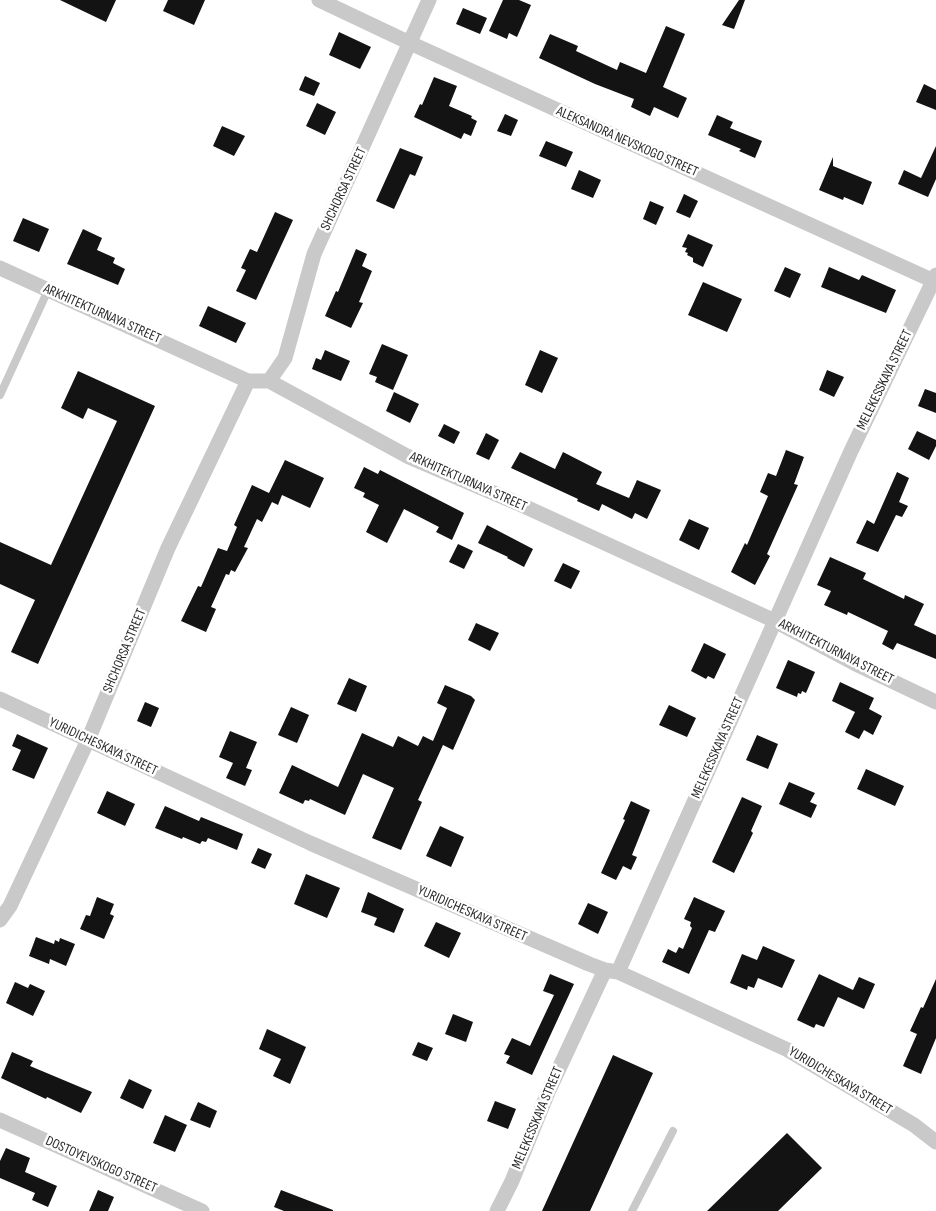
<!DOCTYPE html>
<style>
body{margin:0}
canvas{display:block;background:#fff}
</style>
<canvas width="936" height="1211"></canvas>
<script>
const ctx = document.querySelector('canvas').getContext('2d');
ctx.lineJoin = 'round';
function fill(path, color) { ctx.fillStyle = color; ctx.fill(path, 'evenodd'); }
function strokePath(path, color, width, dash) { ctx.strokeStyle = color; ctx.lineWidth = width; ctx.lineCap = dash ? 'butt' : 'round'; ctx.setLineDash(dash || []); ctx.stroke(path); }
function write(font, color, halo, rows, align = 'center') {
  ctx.font = font + ' "Sofia Sans Condensed",sans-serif'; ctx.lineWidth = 5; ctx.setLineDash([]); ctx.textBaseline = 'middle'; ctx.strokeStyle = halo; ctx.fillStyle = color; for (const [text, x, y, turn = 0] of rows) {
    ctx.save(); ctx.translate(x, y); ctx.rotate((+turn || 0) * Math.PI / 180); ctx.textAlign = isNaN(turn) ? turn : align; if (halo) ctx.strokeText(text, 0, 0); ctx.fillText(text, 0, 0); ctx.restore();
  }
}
const building = new Path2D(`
 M60,0H116L106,22Z
 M168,0H205L194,25L163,11Z
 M503,0H519L531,5L517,37L509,33L507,39L489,31Z
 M739,0H745L734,29L722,25Z
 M463,8L487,18L480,34L456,24Z
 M666,26L685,34L663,87L687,98L678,118L654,107L650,116L631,107L634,99L595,84L539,58L550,34L578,46L576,51L617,70L620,62L646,73Z
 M339,32L371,47L360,69L329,55Z
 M305,76L320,83L314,96L299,90Z
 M434,77L457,86L449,106L472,116L471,118L477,121L471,136L464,133L461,139L414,117L420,104L422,105Z
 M924,84L936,90V110L916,102Z
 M317,103L336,112L325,135L306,126Z
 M505,114L518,120L511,136L497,131Z
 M717,115L733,122L730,128L762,141L755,158L739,151L741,149L708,135Z
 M222,126L245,136L234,156L213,146Z
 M546,141L573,152L566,167L539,156Z
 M936,146V179L928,197L898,184L904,170L921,178Z
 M400,148L423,157L415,176L410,174L394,209L376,201Z
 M833,157V166L872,182L863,205L844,197L843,200L819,190Z
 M579,170L601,180L593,198L571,189Z
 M684,194L698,201L690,218L676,212Z
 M650,201L664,207L656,225L643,219Z
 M275,212L293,220L256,300L236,291L246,270L241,268L250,249L257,252Z
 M23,218L49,229L39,252L13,241Z
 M83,229L102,238L97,250L115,258L113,263L125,269L118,285L67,264Z
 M688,234L713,245L703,267L693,262V258L687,255L688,253L685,252L687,248L682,247Z
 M356,249L367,254L362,266L372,271L359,302L363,303L351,328L325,316L336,291L338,292Z
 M785,267L801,274L790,298L774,291Z
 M829,267L859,280L862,275L896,290L886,313L821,287Z
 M703,282L742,299L727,332L688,315Z
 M208,306L246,323L236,343L199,326Z
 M382,344L408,355L393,390L375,382L377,377L369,374Z
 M325,350L350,361L341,381L312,369L316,358L321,360Z
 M540,350L558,358L542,393L525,385Z
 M827,370L844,377L834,397L819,390Z
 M78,371L155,406L38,664L11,652L35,600L0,584V542L51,565L117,421L88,408L83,419L61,408Z
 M925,389L936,393V413L918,406Z
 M394,392L419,404L410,423L386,411Z
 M444,424L460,432L454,444L438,436Z
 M917,431L936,440V446L929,460L908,449Z
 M486,433L499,440L489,460L476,454Z
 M786,450L804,457L794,484L798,485L767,554L770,556L755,585L731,572L745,543L747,545L768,496L760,492L768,473L776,476Z
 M520,452L555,469L563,452L602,472L596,484L629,498L637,480L661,490L647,519L635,513L632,519L602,504L599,511L577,501L578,499L511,468Z
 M285,460L324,478L310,508L282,495L278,505L272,502L262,522L257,519L244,547L248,548L235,572L231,570L229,575L226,574L211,607L216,609L206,632L181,621L198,586L201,587L218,548L227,551L237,527L234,525L252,485L269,493Z
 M364,467L378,474L380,470L464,513L452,540L436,532L439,527L404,509L387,543L366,532L379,505L363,497L365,493L354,488Z
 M897,472L909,478L899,502L908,506L902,517L896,515L878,552L856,543L867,520L874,524Z
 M689,519L709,528L699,550L679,540Z
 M487,525L533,549L524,567L507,558L508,557L478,543Z
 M458,544L473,551L464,569L449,562Z
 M830,557L866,573L863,579L904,599L905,595L924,604L914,625L936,635V659L897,643L893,650L882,644L888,631L848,612L847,615L824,605L831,591L817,585Z
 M563,563L580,571L571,589L554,581Z
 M476,623L499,633L490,651L468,640Z
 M704,643L726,654L714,679L708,676L706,679L691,671Z
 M788,660L815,672L806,693L802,691L801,694L798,693L797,697L776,688Z
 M349,678L367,686L356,712L337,704Z
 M840,682L874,698L869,709L882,716L873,735L864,730L859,739L845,732L855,712L832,701Z
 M445,685L471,696L475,700L453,750L443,745L418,800L422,802L401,850L372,838L394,788L363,774L345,815L310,799L309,801L305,800L303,804L279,793L292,765L338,787L362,733L393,747L398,736L418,746L423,736L433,741L447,708L437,703Z
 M145,702L159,708L151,727L137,721Z
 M669,705L696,718L687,737L659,725Z
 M291,707L309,715L297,743L278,735Z
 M230,731L257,742L246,768L252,770L245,786L226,778L233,763L219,757Z
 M17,734L48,748L34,779L12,770L21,750L12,746Z
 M757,735L778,744L768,769L746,760Z
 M866,769L904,786L895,806L857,789Z
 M789,782L815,793L810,802L817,805L811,818L779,804Z
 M107,791L135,804L125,826L97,813Z
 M742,797L762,806L751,831L753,833L734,873L712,862Z
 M631,801L650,810L632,855L637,857L631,870L623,866L616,880L601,873L625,820L623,819Z
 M165,806L199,821L201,817L243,834L237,850L208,838L206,842L202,841L200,844L183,837L182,839L155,828Z
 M440,826L464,837L451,867L426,856Z
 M258,848L272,854L265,869L251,863Z
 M306,874L340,888L327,918L294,904Z
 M368,892L404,909L394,933L374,925L377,918L361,912Z
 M97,897L114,904L110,914L114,916L104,939L80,929L86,915L90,916Z
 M694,897L725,911L715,932L709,930L689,974L662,962L668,949L676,953L679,947L683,949L692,928L690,926L691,922L684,919Z
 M588,903L608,912L598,934L578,924Z
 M436,922L461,933L449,958L424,946Z
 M36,937L54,944L55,940L59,942L60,938L75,944L66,966L50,959L49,964L29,956Z
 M763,946L795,960L782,988L758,978L754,988L748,986L747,990L730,983L742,954L757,960Z
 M550,974L574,984L532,1075L506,1063L510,1056L504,1054L512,1038L530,1046L554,995L543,991Z
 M819,974L853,990L859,977L875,984L864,1009L838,997L824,1027L816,1024L814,1028L797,1020Z
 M936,979V1038L921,1074L903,1066L917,1034L910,1031L921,1007L923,1008Z
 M15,982L28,988L30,984L45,991L33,1016L6,1003Z
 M453,1014L473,1022L466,1042L445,1034Z
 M267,1029L306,1047L290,1084L273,1076L281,1059L259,1049Z
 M418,1042L433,1048L427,1061L412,1055Z
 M12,1052L33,1061L30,1066L92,1092L81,1113L47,1097L46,1099L1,1078Z
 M613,1055L653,1073L590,1211H542Z
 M129,1079L152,1090L143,1109L120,1098Z
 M495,1101L516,1109L508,1129L487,1121Z
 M198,1102L217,1111L210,1128L190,1120Z
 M165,1115L187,1125L175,1152L153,1143Z
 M787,1133L822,1168L778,1211H707Z
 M6,1148L30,1158L25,1172L57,1186L48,1207L32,1200L35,1193L0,1178V1161Z
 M98,1190L114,1197L108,1211H89Z
 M281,1190L333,1210V1211H284L274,1207Z`);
const service = new Path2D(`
 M0,395L48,290
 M632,1211L673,1131`);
const minor = new Path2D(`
 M319,0L410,43L936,282
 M0,268L248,381H269L407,456L517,503L775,621L860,666L936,702
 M269,381L285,358L314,254L429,0
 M0,699L310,843L589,964L605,970L618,972L788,1050L914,1125L936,1142
 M0,920L10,906L88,740L168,548L248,381
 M0,1120L202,1211
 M497,1211L512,1181L549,1090L605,970L618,972L851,451L936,275`);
const streetNames = [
 ["ALEKSANDRA NEVSKOGO STREET",627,142,24],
 ["SHCHORSA STREET",344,189,-65],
 ["ARKHITEKTURNAYA STREET",102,314,24],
 ["MELEKESSKAYA STREET",885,380,-64],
 ["ARKHITEKTURNAYA STREET",468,482,24],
 ["SHCHORSA STREET",125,651,-67],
 ["ARKHITEKTURNAYA STREET",836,652,27],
 ["YURIDICHESKAYA STREET",103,747,25],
 ["MELEKESSKAYA STREET",718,748,-66],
 ["YURIDICHESKAYA STREET",472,914,24],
 ["YURIDICHESKAYA STREET",840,1081,31],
 ["MELEKESSKAYA STREET",538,1118,-67],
 ["DOSTOYEVSKOGO STREET",101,1165,24]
];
fill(building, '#131313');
strokePath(service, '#c9c9c9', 8);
strokePath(minor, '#c9c9c9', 15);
write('14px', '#2c2c2c', '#fff', streetNames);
</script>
